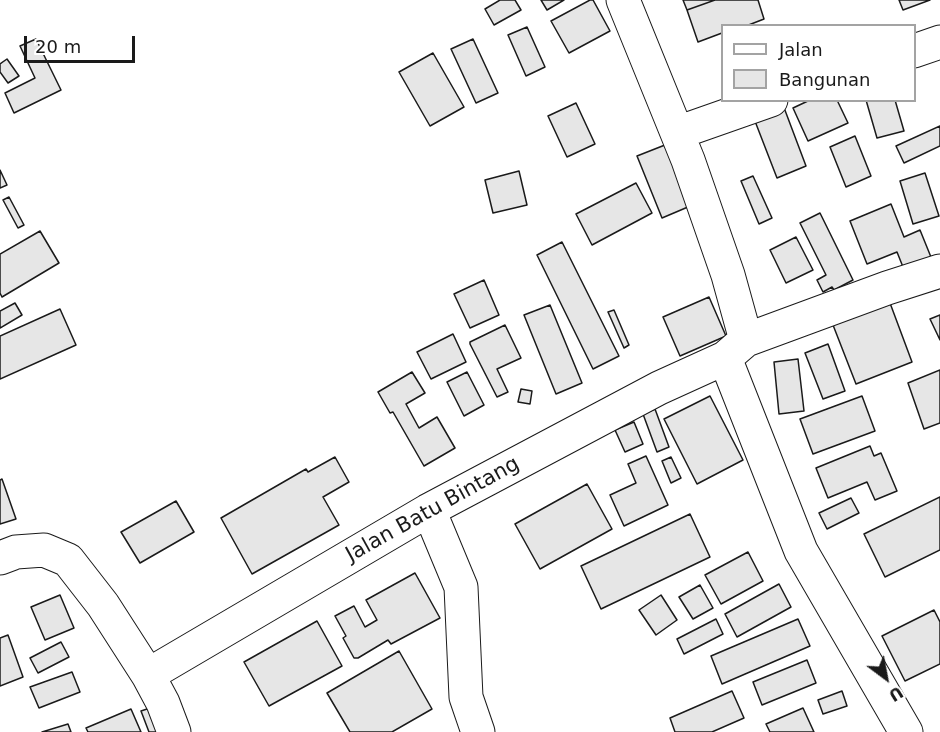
<!DOCTYPE html>
<style>
body{margin:0}
#map{position:relative;width:940px;height:732px;overflow:hidden;background:#fff;font-family:"DejaVu Sans",sans-serif}
canvas{display:block}
.legend{position:absolute;left:721px;top:24px;width:195px;height:78px;box-sizing:border-box;background:#fff;border:2px solid #a3a3a3;margin:0;padding:8px 10px;list-style:none;font-size:18px;color:#1a1a1a}
.legend li{display:flex;align-items:center;gap:12px;height:30px}
.legend b{width:30px;border:2px solid #a3a3a3}
.north{position:absolute;left:856px;top:648px;width:60px;height:60px;-webkit-text-stroke:4px #fff;paint-order:stroke;rotate:148deg;font-size:16px;font-weight:700;line-height:24px;text-align:center;color:#1a1a1a}
.north::after{content:'';display:block;margin:auto;width:21px;height:27px;background:#1a1a1a;clip-path:polygon(50% 0,100% 100%,50% 72%,0 100%)}
.scale{position:absolute;left:24px;top:36px;width:111px;height:27px;box-sizing:border-box;border:3px solid #1a1a1a;border-top:0;padding-left:8px;font-size:18px;line-height:21px;white-space:nowrap;color:#1a1a1a;-webkit-text-stroke:4px #fff;paint-order:stroke}
</style>
<div id="map">
<canvas width="940" height="732"></canvas>
<ul class="legend">
<li><b style="height:8px;background:#fff"></b>Jalan</li>
<li><b style="height:16px;background:#e6e6e6"></b>Bangunan</li>
</ul>
<div class="north">U</div>
<div class="scale">20 m</div>
</div>
<script>
const ctx = document.querySelector('canvas').getContext('2d');
ctx.lineJoin = 'round';
function fill(path, color) { ctx.fillStyle = color; ctx.fill(path, 'evenodd'); }
function strokePath(path, color, width, dash) { ctx.strokeStyle = color; ctx.lineWidth = width; ctx.lineCap = dash ? 'butt' : 'round'; ctx.setLineDash(dash || []); ctx.stroke(path); }
function write(font, color, halo, rows, align = 'center') {
  ctx.font = font + ' "DejaVu Sans",sans-serif'; ctx.lineWidth = 4.5; ctx.setLineDash([]); ctx.textBaseline = 'middle'; ctx.strokeStyle = halo; ctx.fillStyle = color; for (const [text, x, y, turn = 0] of rows) {
    ctx.save(); ctx.translate(x, y); ctx.rotate((+turn || 0) * Math.PI / 180); ctx.textAlign = isNaN(turn) ? turn : align; if (halo) ctx.strokeText(text, 0, 0); ctx.fillText(text, 0, 0); ctx.restore();
  }
}
const building = new Path2D(`
 M500,0H515L521,10L494,25L485,9Z
 M541,0H564L547,10Z
 M590,0H593L610,31L569,53L551,21Z
 M683,0H715L687,10Z
 M715,0H758L764,19L746,26H722V33L698,42L687,10Z
 M899,0H930L903,10Z
 M527,27L545,67L526,76L508,35Z
 M36,39L61,90L14,113L5,93L35,78L20,46Z
 M473,39L498,93L476,103L451,49Z
 M433,53L464,107L430,126L399,72Z
 M7,59L19,76L8,83L0,72V64Z
 M810,100H837L848,123L808,141L793,108Z
 M866,100H895L904,131L877,138Z
 M576,103L595,144L567,157L548,116Z
 M783,105L806,166L777,178L753,116Z
 M940,126V146L904,163L896,146Z
 M855,136L871,176L846,187L830,147Z
 M670,143L695,204L662,218L637,156Z
 M0,170L7,185L0,188Z
 M519,171L527,205L493,213L485,180Z
 M925,173L939,216L913,224L900,181Z
 M753,176L772,218L759,224L741,181Z
 M636,183L652,213L592,245L576,214Z
 M9,197L24,225L18,228L3,200Z
 M891,204L904,237L920,230L935,267L907,277L897,252L867,264L850,221Z
 M820,213L853,280L834,290L832,287L823,292L817,280L826,275L800,223Z
 M40,231L59,263L2,297L0,293V254Z
 M796,237L813,270L786,283L770,250Z
 M562,242L619,356L593,369L537,255Z
 M484,280L499,315L470,328L454,294Z
 M709,297L726,336L680,356L663,317Z
 M15,303L22,315L0,328V311Z
 M890,303L912,362L856,384L833,325Z
 M550,305L582,383L556,394L524,315Z
 M60,309L76,345L0,379V336Z
 M614,310L629,345L624,348L608,312Z
 M940,315V340L930,319Z
 M505,325L521,358L497,369L508,392L497,397L470,344V342Z
 M453,334L466,362L431,379L417,352Z
 M828,344L845,391L823,399L805,353Z
 M798,359L804,411L779,414L774,362Z
 M940,370V423L924,429L908,383Z
 M412,372L425,393L406,404L419,428L437,417L455,448L424,466L393,412L390,413L378,392Z
 M467,372L484,405L464,416L447,382Z
 M521,389L532,391L530,404L518,402Z
 M710,396L743,460L697,484L664,419Z
 M862,396L875,431L813,454L800,419Z
 M655,409L669,447L657,452L643,414Z
 M634,422L643,444L625,452L615,430Z
 M870,446L874,456L881,453L897,491L875,500L867,482L828,498L816,468Z
 M646,456L668,505L624,526L610,495L636,483L628,464Z
 M335,457L349,482L323,497L339,525L252,574L221,518L306,469L308,472Z
 M671,457L681,478L671,483L662,461Z
 M2,479L16,519L0,524V480Z
 M587,484L612,529L540,569L515,524Z
 M940,497V550L885,577L864,534Z
 M851,498L859,513L827,529L819,513Z
 M176,501L194,532L140,563L121,532Z
 M690,514L710,557L601,609L581,566Z
 M748,552L763,581L721,604L705,575Z
 M415,573L440,618L391,644L388,640L358,658H354L343,638L346,636L335,616L354,606L365,627L377,620L366,600Z
 M779,584L791,607L737,637L725,614Z
 M700,585L713,608L693,619L679,597Z
 M60,595L74,628L45,640L31,607Z
 M661,595L677,620L656,635L639,610Z
 M934,610L940,622V664L905,681L882,636Z
 M716,619L723,634L684,654L677,639Z
 M798,619L810,646L722,684L711,656Z
 M317,621L342,666L269,706L244,662Z
 M8,635L23,677L0,686V638Z
 M61,642L69,657L38,673L30,658Z
 M399,651L432,709L392,732H350L327,693Z
 M807,660L816,683L762,705L753,682Z
 M72,672L80,692L39,708L30,687Z
 M732,691L744,718L712,732H675L670,718Z
 M842,691L847,706L823,714L818,700Z
 M150,708L159,732H149L141,711Z
 M803,708L814,732H770L766,724Z
 M131,709L141,732H88L86,728Z
 M68,724L71,732H42Z`);
const minor = new Path2D(`
 M914,51L940,42
 M677,133L771,100
 M746,340L887,288L940,271
 M725,358L801,551L906,732
 M429,510L461,587L466,697L478,732
 M0,558L16,552L44,550L68,560L103,605L148,675L163,703L174,732
 M148,675L429,510L659,388L725,358L746,340L728,275L688,160L623,0`);
const streetNames = [
 ["Jalan Batu Bintang",433,510,-29]
];
fill(building, '#e6e6e6');
strokePath(building, '#1a1a1a', 1.5);
strokePath(minor, '#1a1a1a', 35);
strokePath(minor, '#fff', 33);
write('21px', '#1a1a1a', '#fff', streetNames);
</script>
